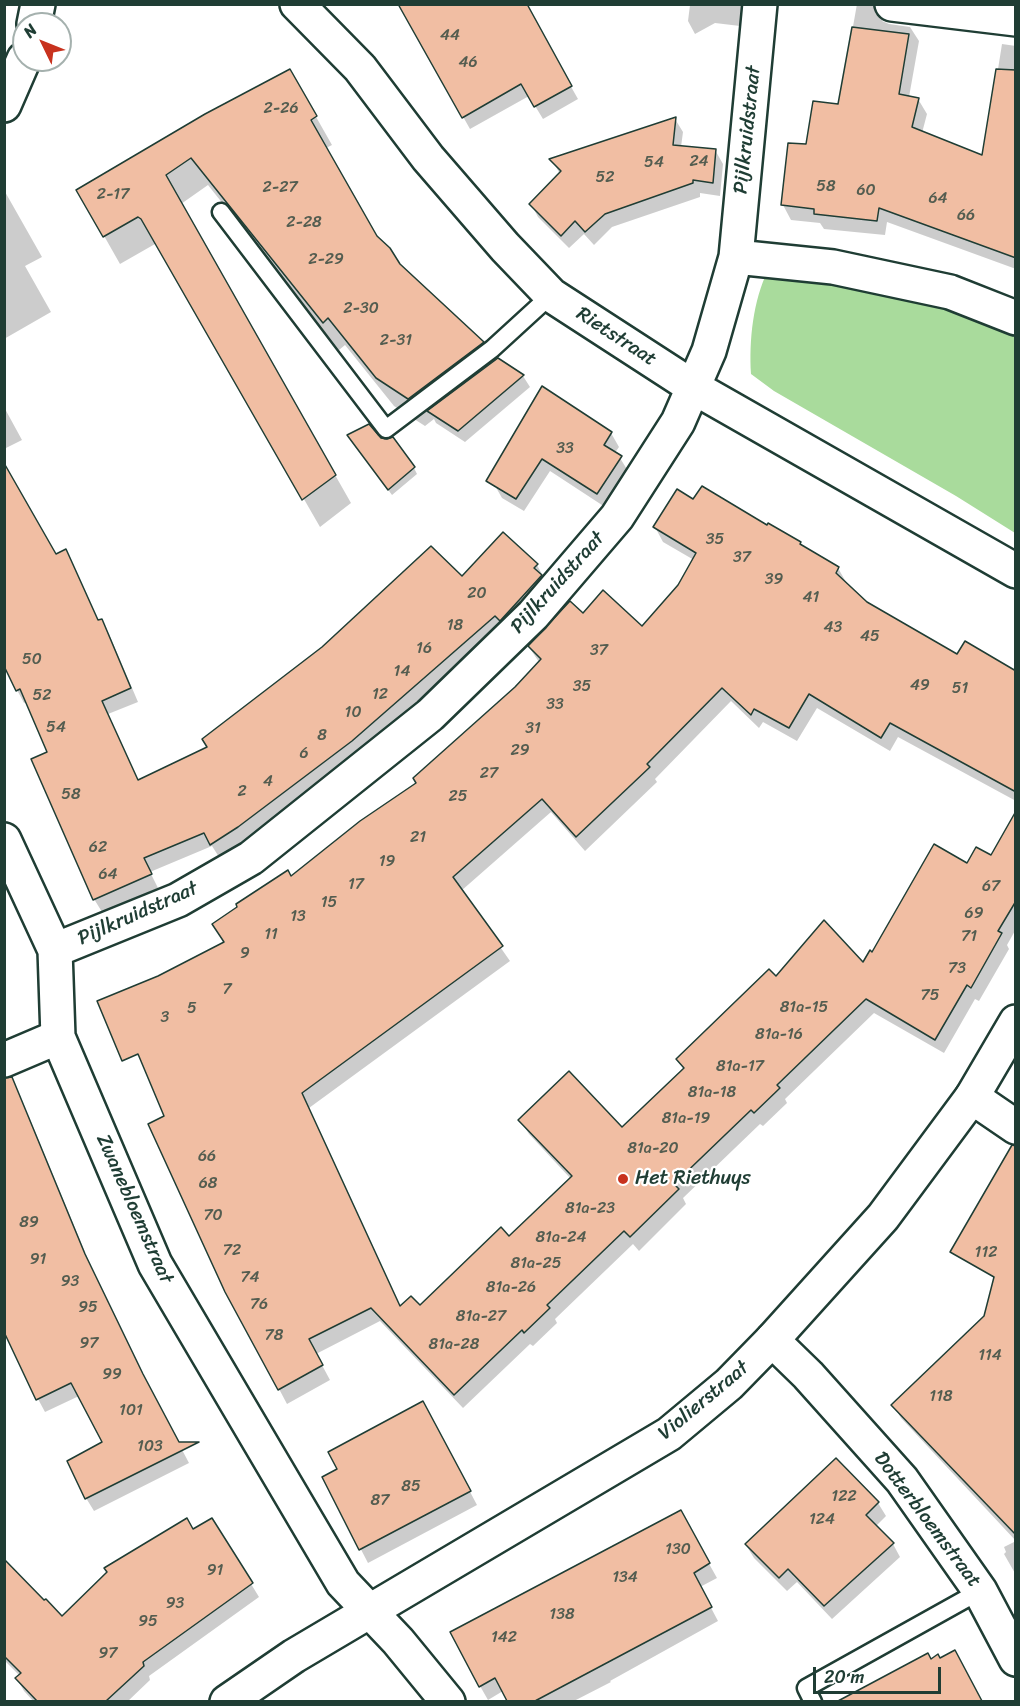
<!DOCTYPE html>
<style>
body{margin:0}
#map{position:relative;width:1020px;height:1706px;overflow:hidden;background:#fff;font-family:Sriracha,sans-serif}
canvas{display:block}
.frame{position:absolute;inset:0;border:6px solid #1f3d34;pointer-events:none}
.north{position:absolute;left:12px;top:12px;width:60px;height:60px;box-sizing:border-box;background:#fff;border:2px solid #a5b1ae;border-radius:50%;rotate:313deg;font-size:16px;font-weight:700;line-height:24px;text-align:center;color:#1f3d34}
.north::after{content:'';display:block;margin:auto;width:21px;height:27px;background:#c8321e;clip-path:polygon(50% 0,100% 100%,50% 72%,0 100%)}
.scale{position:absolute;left:813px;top:1667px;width:128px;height:27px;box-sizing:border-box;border:3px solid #1f3d34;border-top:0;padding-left:8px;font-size:18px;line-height:21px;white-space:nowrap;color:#1f3d34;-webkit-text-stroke:4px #fff;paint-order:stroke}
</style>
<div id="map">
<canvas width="1020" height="1706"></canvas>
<div class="frame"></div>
<div class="north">N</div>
<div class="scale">20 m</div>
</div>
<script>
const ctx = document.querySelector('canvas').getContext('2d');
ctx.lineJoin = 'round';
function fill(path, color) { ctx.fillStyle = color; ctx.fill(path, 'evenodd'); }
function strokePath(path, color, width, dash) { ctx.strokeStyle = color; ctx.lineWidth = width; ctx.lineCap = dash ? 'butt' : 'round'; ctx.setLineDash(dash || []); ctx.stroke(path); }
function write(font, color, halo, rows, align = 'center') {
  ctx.font = font + ' Sriracha,sans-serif'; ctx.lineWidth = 4.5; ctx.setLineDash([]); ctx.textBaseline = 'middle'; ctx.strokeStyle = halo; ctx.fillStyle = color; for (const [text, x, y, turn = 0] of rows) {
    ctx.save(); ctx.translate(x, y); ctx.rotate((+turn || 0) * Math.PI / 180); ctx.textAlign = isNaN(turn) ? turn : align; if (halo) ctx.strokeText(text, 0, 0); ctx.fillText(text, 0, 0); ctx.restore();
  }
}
const green = new Path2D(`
 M768,270C852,285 937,299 1015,337V533L956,496L774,391L751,374C749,340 753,301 768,270Z`);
const shadow = new Path2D(`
 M524,4L578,99L543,119L529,96L470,129L404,12Z
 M688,4H742L740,26L715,23L695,34L688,21L690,5Z
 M857,4H890L885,8L882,21L889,24L910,27L919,41L909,97L918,99L927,114L922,133L984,157L1002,44L1016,46V269L887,222L885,235L824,229L820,223L791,220L783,205L808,146L839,105Z
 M290,71L332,145L326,148L376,238L398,265L482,343L494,363L498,359L523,376L530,387L465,442L436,423L434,419L425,426L394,406L345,345L339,350L208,185L181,204L351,503L320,527L159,247L155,244L120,264L78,190Z
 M675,119L683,132L681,147L715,150L723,164L720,196L700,193V197L612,227L594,245L584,234L569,248L538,217L531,204L560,174L552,160Z
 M4,190L42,257L25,266L51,312L4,339Z
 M4,407L22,440L4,449Z
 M611,433L619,447L614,454L620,458L628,471L605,507L550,471L524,511L502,498L494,484V471Z
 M381,440L414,468L417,474L392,495L353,442Z
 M694,501L768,527L800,543L802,547L838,568L846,582L845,584L866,603L958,656L1016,671V801L898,737L890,751L817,708L797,741L763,722L759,728L731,701L655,779L657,782L585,851L551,812L461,891L510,961L309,1108L401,1308L420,1307L509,1238L571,1179L529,1134L520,1120L622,1129L684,1070L678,1059L776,978L864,965L873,954L967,865L992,858L1016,814V929L1007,945L1009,949L979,1001L975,999L944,1053L874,1013L785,1099L787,1103L763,1126L760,1124L683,1198L686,1204L639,1251L633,1244L555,1319L557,1323L533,1346L530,1344L463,1408L380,1321L316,1354L330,1380L287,1404L227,1291L166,1117L225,944L291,879L418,784L539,662L529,647L583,615L642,628L680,585L694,560L663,542L655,527Z
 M66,551L99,622L101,621L109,634L138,702L108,714L138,781L209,748L462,578L537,565L544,578L503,628L356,758L246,840L219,857L212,846L150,872L158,888L102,912L94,899L49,753L27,702L24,703L17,690L55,556Z
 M21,1104L29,1117L92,1269L150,1389L189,1463L94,1511L86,1498L104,1443L79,1396L45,1412L38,1399Z
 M893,1405L1016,1447V1541L901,1418Z
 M430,1416L477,1505L368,1563L324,1478Z
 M878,1503L886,1516L876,1526L893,1544L900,1557L832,1619L797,1582L787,1591L754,1558L746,1545Z
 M680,1512L717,1578L700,1587L718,1621L610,1681L611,1682L572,1702H509L503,1691L488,1700L480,1686Z
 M212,1520L259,1597L149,1676L150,1680L127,1702H34L24,1691L17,1679L20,1676L4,1660V1561L62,1619Z
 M1016,1541V1575L1004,1554L1006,1552L1004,1547Z
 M930,1660L972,1683L982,1702H902L888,1676Z`);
const building = new Path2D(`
 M398,4H527L572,86L534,107L521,84L462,118Z
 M852,27L909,34L899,94L919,98L912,127L982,155L996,69L1016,70V258L879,208L877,221L814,214V209L781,205L788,143L806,144L813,101L838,104Z
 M290,69L317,116L311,120L377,236L390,248L400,264L484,342L408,399L376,378L328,318L323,323L191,158L166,175L336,475L302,500L141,219L138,217L103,237L76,190L205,114Z
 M676,117L673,145L716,149L713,183L693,180V183L605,214L585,232L575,221L561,236L529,204L561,171L549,159Z
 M498,358L524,375L458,431L427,411Z
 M542,386L612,432L604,445L622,456L597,494L542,459L516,499L486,481Z
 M369,424L381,438L387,439L393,437L415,467L388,490L347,435Z
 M4,463L56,554L66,549L98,620L102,619L131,688L102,701L138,780L207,747L202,739L322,647L431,546L462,576L503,532L538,564L534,568L542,575L500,621L495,616L352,741L238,827L210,845L204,833L144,858L152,874L93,900L31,759L47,752L20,689L16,691L4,666Z
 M702,486L767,525L768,523L801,542L800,544L839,567L836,573L867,602L957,654L965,641L1016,671V792L890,723L881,738L809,694L789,728L754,709L751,715L722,688L647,764L650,767L576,837L542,799L453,877L503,946L302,1093L400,1306L411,1296L420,1305L501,1227L509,1236L572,1176L518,1120L569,1071L622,1127L684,1068L676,1059L769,969L776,976L824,920L863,962L870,950L872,952L934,844L967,863L976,847L991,855L1016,811V901L998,931L1002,933L971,988L967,985L935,1040L866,999L777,1085L780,1088L754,1113L751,1110L674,1184L679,1189L630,1237L624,1231L547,1305L550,1308L524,1333L522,1330L454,1395L371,1308L309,1339L323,1365L278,1390L225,1292L148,1124L164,1116L138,1054L122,1061L97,1001L158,976L224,942L212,924L237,907L236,904L288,870L291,876L360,821L416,783L413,778L515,687L541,659L528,646L570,601L583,613L603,590L642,626L678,585L696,553L653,527L677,489L693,499Z
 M12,1077L85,1254L143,1374L179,1442H199L85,1499L67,1461L102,1442L71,1383L36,1400L4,1332V1078Z
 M1012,1145L1016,1146V1535L891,1405L984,1316L994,1277L950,1252Z
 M423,1401L471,1491L359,1550L322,1477L337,1469L328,1452Z
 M836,1458L879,1502L866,1515L894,1543L824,1606L788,1569L779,1578L745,1544Z
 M681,1510L710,1563L694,1573L712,1607L535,1701H507L495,1678L479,1687L450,1632Z
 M187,1518L193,1529L212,1518L253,1583L143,1662L144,1666L106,1701H37L15,1678L21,1673L4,1656V1559L44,1600L46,1599L62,1616L107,1572L104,1568Z
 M955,1650L982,1701H838L928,1653L931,1659L938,1654L940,1658Z`);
const service = new Path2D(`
 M221,212L386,429L492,349L551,295
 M813,1702L806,1688L980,1591`);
const minor = new Path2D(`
 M297,4L360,68L428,158L505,247L551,295L693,387L1016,571
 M892,4L1016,19
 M34,24L38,4
 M4,105L24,59
 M736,257L833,267L950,292L1016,318
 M4,840L55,950L58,1037L155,1264L343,1583L398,1641L448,1702
 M55,950L178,900L251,858L430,715L533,615L617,517L678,422L709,351L736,257L760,4
 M4,1060L58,1037
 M972,1097L1016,1127
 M772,1340L808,1375L902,1480L980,1591L1016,1659`);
const secondary = new Path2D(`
 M227,1702L294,1656L669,1434L729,1384L772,1340L883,1217L972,1097L1016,1022`);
const markers = [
 [623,1179,6,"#c8321e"]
];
const numberNames = [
 ["44",450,36],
 ["46",468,63],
 ["2-26",281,109],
 ["24",699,162],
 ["54",654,163],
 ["52",605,178],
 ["58",826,187],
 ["2-27",280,188],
 ["60",866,191],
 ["2-17",113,195],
 ["64",938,199],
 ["66",966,216],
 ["2-28",304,223],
 ["2-29",326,260],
 ["2-30",361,309],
 ["2-31",396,341],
 ["33",565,449],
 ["35",715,540],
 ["37",742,558],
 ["39",774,580],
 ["20",477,594],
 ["41",811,598],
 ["18",455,626],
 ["43",833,628],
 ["45",870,637],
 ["16",424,649],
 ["37",599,651],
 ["50",32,660],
 ["14",402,672],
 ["49",920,686],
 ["35",582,687],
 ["51",960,689],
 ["12",380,695],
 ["52",42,696],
 ["33",555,705],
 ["10",353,713],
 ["54",56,728],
 ["31",533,729],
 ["8",322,736],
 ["29",520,751],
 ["6",304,754],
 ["27",489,774],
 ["4",268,782],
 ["2",242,792],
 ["58",71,795],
 ["25",458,797],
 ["21",418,838],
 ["62",98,848],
 ["19",387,862],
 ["64",108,875],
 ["17",356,885],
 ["67",991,887],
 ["15",329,903],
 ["69",974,914],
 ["13",298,917],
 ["11",271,935],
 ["71",969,937],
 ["9",245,954],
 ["73",957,969],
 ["7",227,990],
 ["75",930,996],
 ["81a-15",804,1008],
 ["5",192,1009],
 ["3",165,1018],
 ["81a-16",779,1035],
 ["81a-17",740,1067],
 ["81a-18",712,1093],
 ["81a-19",686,1119],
 ["81a-20",653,1149],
 ["66",207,1157],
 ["68",208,1184],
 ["81a-23",590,1209],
 ["70",213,1216],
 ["89",29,1223],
 ["81a-24",561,1238],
 ["72",232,1251],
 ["112",986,1253],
 ["91",38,1260],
 ["81a-25",536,1264],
 ["74",250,1278],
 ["93",70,1282],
 ["81a-26",511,1288],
 ["76",259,1305],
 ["95",88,1308],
 ["81a-27",481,1317],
 ["78",274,1336],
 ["97",89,1344],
 ["81a-28",454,1345],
 ["114",990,1356],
 ["99",112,1375],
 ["118",941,1397],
 ["101",131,1411],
 ["103",150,1447],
 ["85",411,1487],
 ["122",844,1497],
 ["87",380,1501],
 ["124",822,1520],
 ["130",678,1550],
 ["91",215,1571],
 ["134",625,1578],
 ["93",175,1604],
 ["138",562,1615],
 ["95",148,1622],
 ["142",504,1638],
 ["97",108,1654]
];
const streetNames = [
 ["Pijlkruidstraat",748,130,-84],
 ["Rietstraat",616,337,33],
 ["Pijlkruidstraat",558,583,-48],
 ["Pijlkruidstraat",138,914,-24],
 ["Zwanebloemstraat",134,1209,66],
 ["Violierstraat",704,1401,-40],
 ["Dotterbloemstraat",927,1520,53]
];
const poiNames = [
 ["Het Riethuys",635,1179]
];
fill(green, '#a9db9c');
fill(shadow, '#0003');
fill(building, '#f1bea3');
strokePath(building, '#1f3d34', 1.5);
strokePath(service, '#1f3d34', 21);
strokePath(minor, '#1f3d34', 38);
strokePath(secondary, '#1f3d34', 38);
strokePath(service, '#fff', 16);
strokePath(minor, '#fff', 33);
strokePath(secondary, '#fff', 33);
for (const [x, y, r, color] of markers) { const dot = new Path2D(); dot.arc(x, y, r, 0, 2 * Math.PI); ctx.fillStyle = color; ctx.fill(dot); strokePath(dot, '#fff', 2); }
write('16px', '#545d50', null, numberNames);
write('20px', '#1f3d34', '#fff', streetNames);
write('20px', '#1f3d34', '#fff', poiNames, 'left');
</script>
